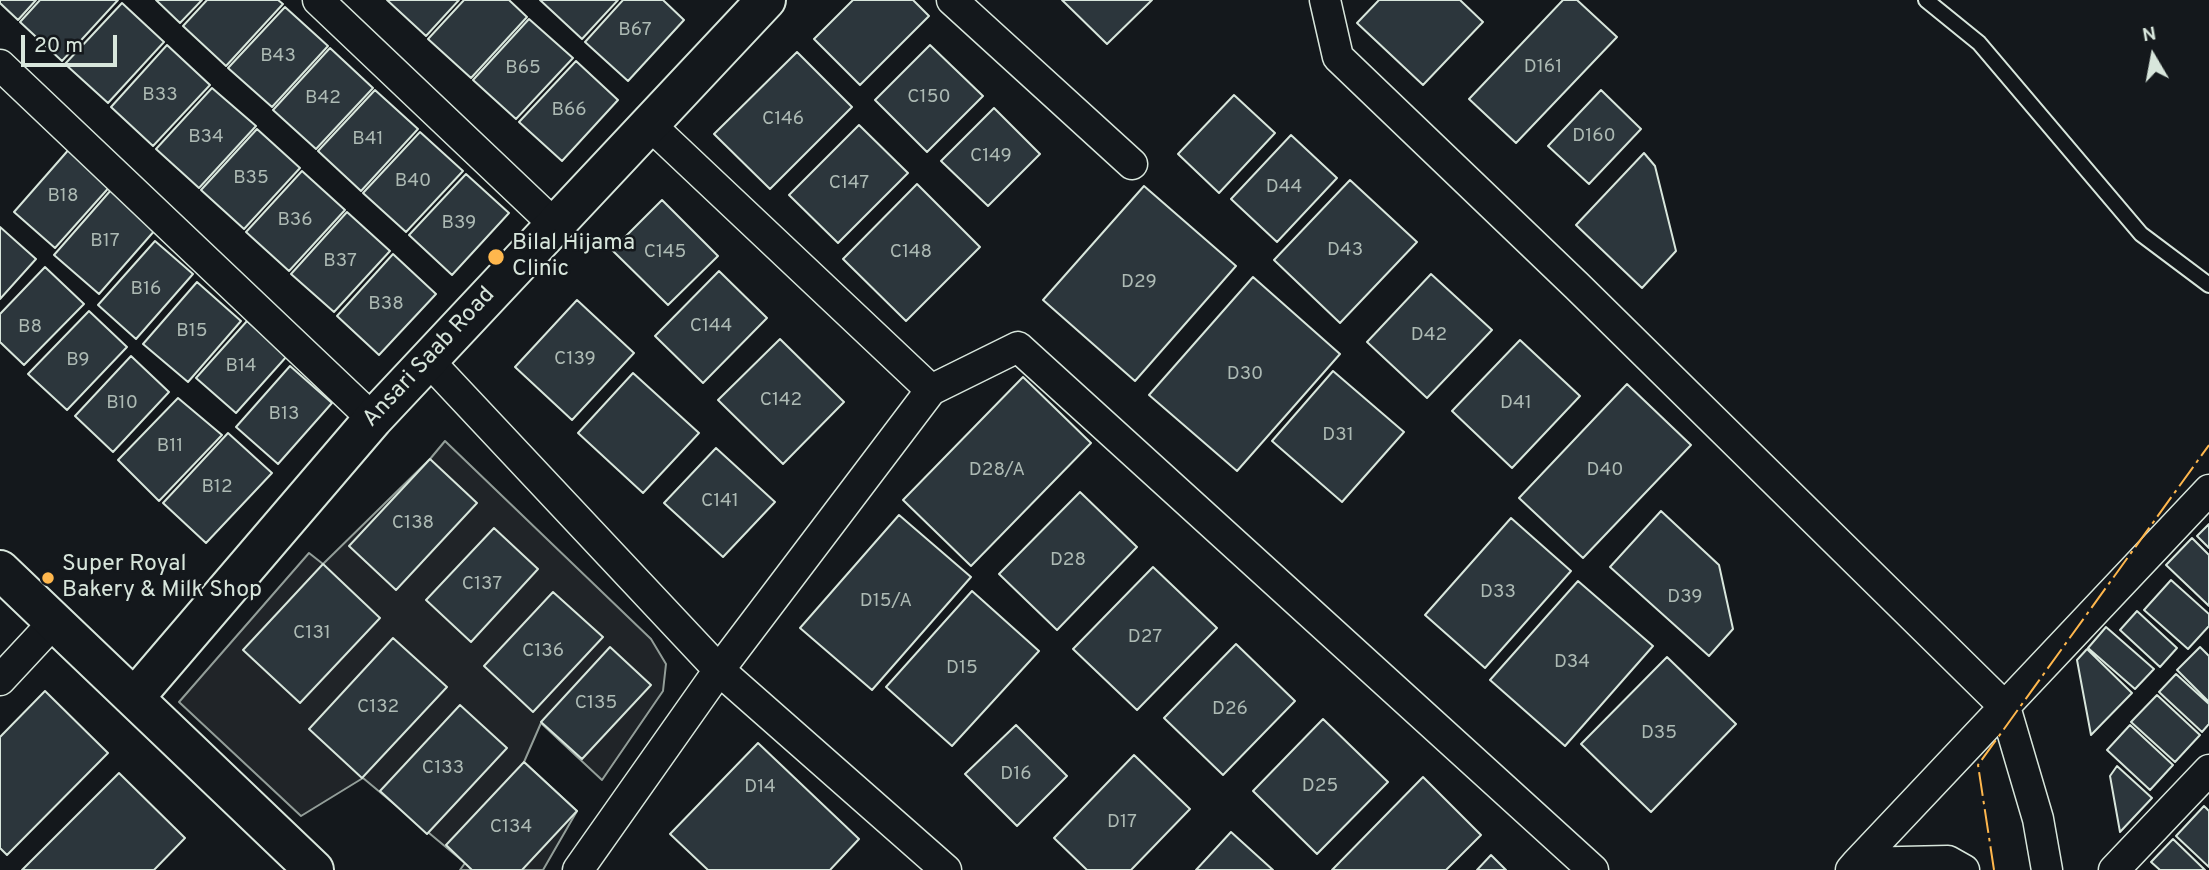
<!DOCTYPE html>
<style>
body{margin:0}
#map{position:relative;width:2209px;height:870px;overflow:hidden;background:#14181c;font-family:Overpass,sans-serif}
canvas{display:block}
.north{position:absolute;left:2118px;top:21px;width:70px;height:70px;-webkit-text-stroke:5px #14181c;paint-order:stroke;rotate:350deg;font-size:19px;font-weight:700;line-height:28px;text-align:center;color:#d8e6dc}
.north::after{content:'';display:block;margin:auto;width:24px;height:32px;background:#d8e6dc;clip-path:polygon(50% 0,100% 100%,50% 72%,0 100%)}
.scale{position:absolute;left:21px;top:35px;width:96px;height:32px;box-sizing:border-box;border:4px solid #d8e6dc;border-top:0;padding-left:9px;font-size:21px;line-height:24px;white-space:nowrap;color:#d8e6dc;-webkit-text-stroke:5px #14181c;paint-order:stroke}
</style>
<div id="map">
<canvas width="2209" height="870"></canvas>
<div class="north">N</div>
<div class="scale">20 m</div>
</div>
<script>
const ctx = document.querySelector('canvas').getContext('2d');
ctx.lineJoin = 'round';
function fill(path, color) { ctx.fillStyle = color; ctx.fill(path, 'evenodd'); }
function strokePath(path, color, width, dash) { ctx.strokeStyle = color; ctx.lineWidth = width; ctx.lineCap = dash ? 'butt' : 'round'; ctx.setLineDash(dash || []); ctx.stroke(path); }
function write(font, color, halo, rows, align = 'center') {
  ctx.font = font + ' Overpass,sans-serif'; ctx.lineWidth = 5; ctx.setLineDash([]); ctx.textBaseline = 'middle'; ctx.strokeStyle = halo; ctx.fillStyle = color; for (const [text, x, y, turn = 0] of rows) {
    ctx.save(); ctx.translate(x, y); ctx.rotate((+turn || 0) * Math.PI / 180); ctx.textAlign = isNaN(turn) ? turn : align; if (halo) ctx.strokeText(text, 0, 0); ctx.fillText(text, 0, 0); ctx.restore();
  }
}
const green = new Path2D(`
 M445,441L651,639L666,664L663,691L602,780L541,723L524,762L577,811L543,870H460L465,863L363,778L301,816L179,702L309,553L323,564L430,459Z`);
const building = new Path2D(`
 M0,0H36L18,20L0,3Z
 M40,0H118L62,61L20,22Z
 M156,0H202L180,23Z
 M207,0H278L283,4L226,66L183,26Z
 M387,0H459L426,36Z
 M464,0H509L527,17L471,78L428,39Z
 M540,0H618L582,39Z
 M623,0H663L684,20L628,81L585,42Z
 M853,0H913L929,16L860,85L814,39Z
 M1062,0H1152L1107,44Z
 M1379,0H1460L1483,22L1423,85L1357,23Z
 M1563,0H1577L1617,37L1516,143L1469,99Z
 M122,3L164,42L108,103L65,64Z
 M285,7L328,46L272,107L228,68Z
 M529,19L573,58L516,119L473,80Z
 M167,45L210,85L153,146L111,107Z
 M930,45L983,96L927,152L875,100Z
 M330,48L373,88L316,149L273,110Z
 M797,52L852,107L770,189L714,134Z
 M576,61L618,100L562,161L519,122Z
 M212,88L256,126L199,188L156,149Z
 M375,90L418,129L361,191L318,151Z
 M1601,90L1641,129L1589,184L1548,146Z
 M1234,95L1275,133L1219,193L1178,154Z
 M994,108L1040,154L988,206L941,161Z
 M859,125L908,173L838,243L789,195Z
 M257,129L300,168L244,229L201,190Z
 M420,132L463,171L406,232L363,193Z
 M1291,135L1337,178L1277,242L1231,199Z
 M71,147L113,183L55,248L14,212Z
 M1644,153L1655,166L1676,251L1642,288L1576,225Z
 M302,171L345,210L289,271L246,232Z
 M466,174L509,213L452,275L409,235Z
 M1350,180L1417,242L1340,323L1274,260Z
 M917,184L980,247L906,321L843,259Z
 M1144,186L1236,266L1135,381L1043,300Z
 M111,190L156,229L99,294L54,255Z
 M662,200L718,256L668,305L612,250Z
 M347,212L390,251L334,312L291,274Z
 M0,227L36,259L0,299Z
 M155,241L193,274L136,339L98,305Z
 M393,254L436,294L379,355L337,316Z
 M45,267L84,304L24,365L0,342V314Z
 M719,271L767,318L703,383L655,336Z
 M1431,274L1492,330L1427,398L1367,342Z
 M1253,277L1340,354L1237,471L1149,395Z
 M197,282L241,321L188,382L143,344Z
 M577,300L634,353L572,420L515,367Z
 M89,311L127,347L67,410L28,374Z
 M247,321L287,356L236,413L196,378Z
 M780,339L844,402L783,464L718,400Z
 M1520,340L1580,396L1512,468L1452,411Z
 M131,356L169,392L113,452L75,416Z
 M290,366L332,403L278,464L236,427Z
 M1333,371L1404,432L1342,502L1272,441Z
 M633,373L699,433L643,493L578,433Z
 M1023,377L1091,443L971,566L903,500Z
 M1627,384L1691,445L1583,558L1519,498Z
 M178,398L222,435L159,501L118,460Z
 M228,433L272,473L206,543L163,503Z
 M716,448L775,502L723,557L664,503Z
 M430,459L477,503L396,590L349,546Z
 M1080,492L1137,547L1057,630L999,574Z
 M1661,511L1719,565L1733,629L1709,656L1610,567Z
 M899,515L971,577L872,690L800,628Z
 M1511,518L1571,571L1485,668L1425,615Z
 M2209,524V548L2197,536Z
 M494,528L538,569L471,642L426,600Z
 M2192,538L2209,555V606L2166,565Z
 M323,564L380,618L300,703L243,650Z
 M1153,567L1217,628L1137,710L1073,649Z
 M2171,580L2209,614V626L2188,649L2144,610Z
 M1578,581L1653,646L1565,746L1490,680Z
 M972,591L1039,651L952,746L886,687Z
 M553,592L603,637L533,712L484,666Z
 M2137,611L2177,648L2160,667L2120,630Z
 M2106,627L2154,669L2135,689L2088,648Z
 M393,638L447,687L362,778L309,729Z
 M1236,644L1295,701L1223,775L1164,718Z
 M610,647L651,685L582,759L541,722Z
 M2200,647L2209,656V702L2177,670Z
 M2087,649L2132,693L2091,735L2077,660Z
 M1667,657L1736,724L1651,812L1581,744Z
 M2176,674L2209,704V724L2202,732L2159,692Z
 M45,691L108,753L7,855L0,848V737Z
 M2157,695L2200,735L2175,762L2131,722Z
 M460,705L507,748L427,834L380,791Z
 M1323,719L1388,782L1317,854L1253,791Z
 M1016,725L1067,776L1017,826L965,774Z
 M2130,725L2173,765L2150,790L2107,750Z
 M758,743L859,839L830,870H708L670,834Z
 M1134,755L1190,809L1131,870H1087L1054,838Z
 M524,762L577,811L522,870H472L446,845Z
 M2117,766L2152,798L2120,832L2110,776Z
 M119,773L185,838L154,870H22Z
 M1423,777L1481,835L1446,870H1332Z
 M2204,806L2209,811V867L2176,836Z
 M1231,832L1273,870H1196Z
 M2173,839L2205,870H2160L2151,862Z
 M1491,855L1506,870H1477Z`);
const lane = new Path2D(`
 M1926,0L1979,43L2141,234L2209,285`);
const street = new Path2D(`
 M318,0L555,225
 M952,0L1132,164
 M1325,0L1338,57L1577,286L2005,707L2038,819L2047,870
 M0,65L373,419
 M649,124L931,390L1018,347L1593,870
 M428,360L719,670L946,870
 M0,680L54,622
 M1857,863L2209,490
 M578,870L719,670L931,390
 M1851,870L1857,863L1948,861L1964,870
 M2114,870L2209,770`);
const secondary = new Path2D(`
 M0,570L314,870
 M135,697L373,419L766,0`);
const power = new Path2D(`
 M1994,870L1978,765L2209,445`);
const markers = [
 [496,257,9,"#ffb74d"],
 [48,578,7,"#ffb74d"]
];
const numberNames = [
 ["B67",635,31],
 ["B43",278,57],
 ["D161",1543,68],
 ["B65",523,69],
 ["B33",160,96],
 ["C150",929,98],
 ["B42",323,99],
 ["B66",569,111],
 ["C146",783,120],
 ["D160",1594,137],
 ["B34",206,138],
 ["B41",368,140],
 ["C149",991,157],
 ["B35",251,179],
 ["B40",413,182],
 ["C147",849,184],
 ["D44",1284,188],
 ["B18",63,197],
 ["B36",295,221],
 ["B39",459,224],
 ["B17",105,242],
 ["D43",1345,251],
 ["C145",665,253],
 ["C148",911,253],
 ["B37",340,262],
 ["D29",1139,283],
 ["B16",146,290],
 ["B38",386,305],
 ["C144",711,327],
 ["B8",30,328],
 ["B15",192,332],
 ["D42",1429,336],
 ["C139",575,360],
 ["B9",78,361],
 ["B14",241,367],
 ["D30",1245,375],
 ["C142",781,401],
 ["B10",122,404],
 ["D41",1516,404],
 ["B13",284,415],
 ["D31",1338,436],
 ["B11",170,447],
 ["D28/A",997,471],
 ["D40",1605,471],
 ["B12",217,488],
 ["C141",720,502],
 ["C138",413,524],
 ["D28",1068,561],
 ["C137",482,585],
 ["D33",1498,593],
 ["D39",1685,598],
 ["D15/A",886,602],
 ["C131",312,634],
 ["D27",1145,638],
 ["C136",543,652],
 ["D34",1572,663],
 ["D15",962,669],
 ["C135",596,704],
 ["C132",378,708],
 ["D26",1230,710],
 ["D35",1659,734],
 ["C133",443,769],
 ["D16",1016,775],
 ["D25",1320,787],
 ["D14",760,788],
 ["D17",1122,823],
 ["C134",511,828]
];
const poiNames = [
 ["Bilal Hijama",512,244],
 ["Clinic",512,270],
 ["Super Royal",62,565],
 ["Bakery & Milk Shop",62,591]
];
const streetNames = [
 ["Ansari Saab Road",430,358,-47]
];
fill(green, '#202428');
strokePath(green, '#939e99', 2);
fill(building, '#2c363c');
strokePath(building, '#d8e6dc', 2);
strokePath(lane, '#d8e6dc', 18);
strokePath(street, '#d8e6dc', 33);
strokePath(secondary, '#d8e6dc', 42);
strokePath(lane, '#14181c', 14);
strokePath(street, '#14181c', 30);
strokePath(secondary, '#14181c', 38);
strokePath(power, '#ffb74d', 2, [24, 5, 3.5, 5]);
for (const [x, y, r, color] of markers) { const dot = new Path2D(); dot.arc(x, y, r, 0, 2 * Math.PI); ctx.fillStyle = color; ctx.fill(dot); strokePath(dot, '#14181c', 2.5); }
write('19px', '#adbab4', null, numberNames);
write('23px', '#d8e6dc', '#14181c', poiNames, 'left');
write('23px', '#d8e6dc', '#14181c', streetNames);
</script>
